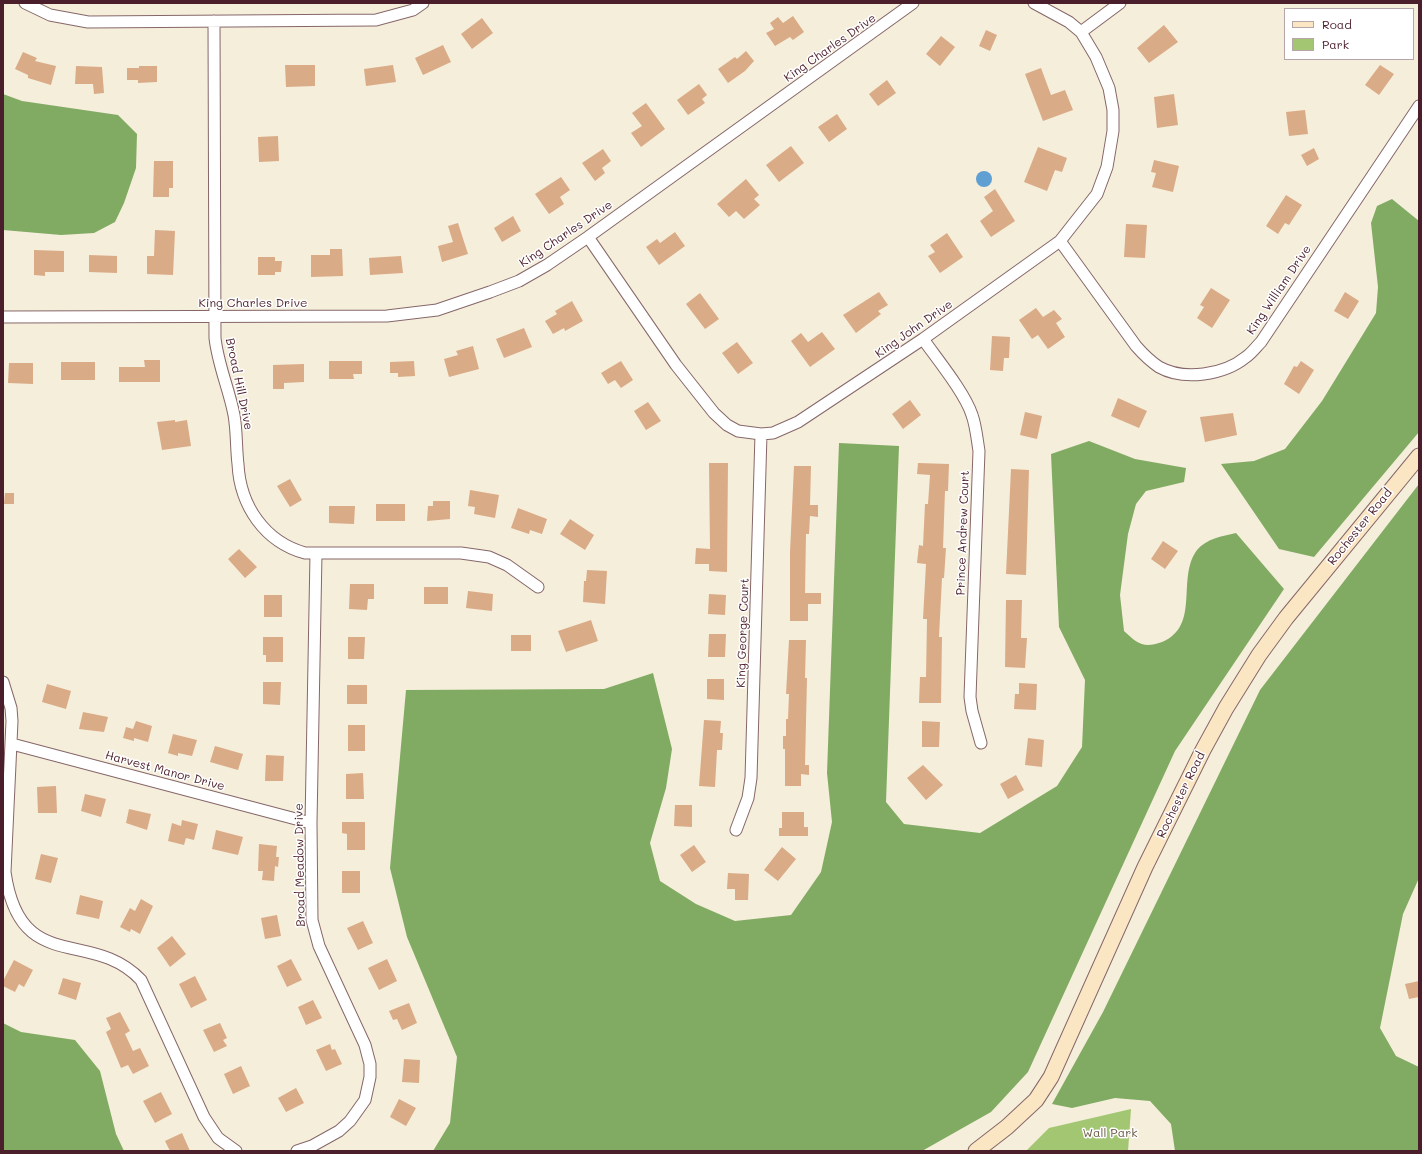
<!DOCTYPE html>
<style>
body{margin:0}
#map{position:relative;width:1422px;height:1154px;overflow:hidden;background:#f5eedb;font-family:Mali,sans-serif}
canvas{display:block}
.frame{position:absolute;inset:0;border:4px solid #4a1f2b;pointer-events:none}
.legend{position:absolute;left:1284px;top:8px;width:130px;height:52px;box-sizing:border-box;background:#fff;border:1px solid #b7a5aa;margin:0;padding:5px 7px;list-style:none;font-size:12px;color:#4a1f2b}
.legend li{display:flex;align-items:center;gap:8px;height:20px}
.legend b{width:20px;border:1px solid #b7a5aa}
</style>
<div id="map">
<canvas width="1422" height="1154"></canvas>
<div class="frame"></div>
<ul class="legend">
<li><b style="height:5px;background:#fbe6c4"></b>Road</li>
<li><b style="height:11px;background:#a2c671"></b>Park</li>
</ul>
</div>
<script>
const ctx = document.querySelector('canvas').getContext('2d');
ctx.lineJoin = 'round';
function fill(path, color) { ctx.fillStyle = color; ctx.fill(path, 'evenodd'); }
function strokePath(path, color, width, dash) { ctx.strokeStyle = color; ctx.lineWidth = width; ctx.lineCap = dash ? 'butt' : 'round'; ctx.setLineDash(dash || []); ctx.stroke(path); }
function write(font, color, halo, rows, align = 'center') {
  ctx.font = font + ' Mali,sans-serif'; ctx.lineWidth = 3; ctx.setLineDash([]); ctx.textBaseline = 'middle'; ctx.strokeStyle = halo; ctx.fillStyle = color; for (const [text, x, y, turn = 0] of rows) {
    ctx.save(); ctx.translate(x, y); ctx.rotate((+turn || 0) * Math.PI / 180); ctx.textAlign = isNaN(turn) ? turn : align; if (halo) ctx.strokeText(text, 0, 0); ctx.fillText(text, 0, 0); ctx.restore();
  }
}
const green = new Path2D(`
 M1131,1109L1128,1151H1026L1049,1128Z`);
const forest = new Path2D(`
 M3,94L22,101L118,115L137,134L136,168L124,203L115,222L94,233L61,235L3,230Z
 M1392,199L1419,221V432L1314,557L1279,549L1221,464L1254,461L1285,449L1322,401L1376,313L1378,287L1371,223L1377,206Z
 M1089,441L1135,459L1186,468L1184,482L1146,491L1136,504L1128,534L1120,595L1124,631C1137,643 1143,649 1162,642C1201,626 1176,578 1197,550C1206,539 1222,536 1236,533L1284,589L1175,751L1028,1072L991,1112L922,1151H433L450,1123L457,1057L407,937L390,868L406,690L604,689L653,673L672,749L666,788L650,843L660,881L696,904L735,921L791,915L821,872L832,822L827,773L839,443L899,446L886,802L904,824L980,833L1057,786L1082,747L1085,680L1059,627L1051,454Z
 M1419,484V878L1403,914L1380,1028L1396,1056L1419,1067V1151H1175L1171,1124L1150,1101L1115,1098L1072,1108L1052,1104L1103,1012L1260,690Z
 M3,1023L21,1032L75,1040L100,1071L116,1134L124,1151H3Z`);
const water = new Path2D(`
 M976 179a8 8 0 1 1 16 0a8 8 0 1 1-16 0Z`);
const building = new Path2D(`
 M793,16L804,32L793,40L790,37L775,46L766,33L774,29L770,23L778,17L783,23Z
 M482,18L493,33L472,49L461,34Z
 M1164,25L1178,42L1149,63L1137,48Z
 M986,30L997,35L990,51L979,46Z
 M941,36L955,47L940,66L926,54Z
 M443,45L451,62L423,75L415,58Z
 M746,51L754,61L745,71L728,83L718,69L735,57L737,59Z
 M23,52L37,58L35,61L56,66L51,85L28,78V75L15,69Z
 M285,65H315V86L286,87Z
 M393,65L396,82L366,86L364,69Z
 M1380,65L1394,74L1379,95L1365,85Z
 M76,66L102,67L104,93L94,94L93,84H75Z
 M139,66H157V82L138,83V80H127V68H139Z
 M1041,68L1051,95L1065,90L1073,110L1043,121L1025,74Z
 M887,80L896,93L878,106L869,94Z
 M699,84L707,95L702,99L705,103L688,115L677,100Z
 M1174,94L1178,125L1157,128L1154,97Z
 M646,103L665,129L641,147L631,133L642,126L632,113Z
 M1305,110L1308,134L1289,136L1286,112Z
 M837,114L847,129L829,142L818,127Z
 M278,136L279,161L259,162L258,137Z
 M791,146L804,163L779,182L766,165Z
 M1038,147L1067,158L1062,172L1055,170L1047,191L1024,182Z
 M1314,148L1319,159L1307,166L1301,155Z
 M603,149L611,161L602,168L605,173L595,181L582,163Z
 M1154,160L1179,166L1173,192L1152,187L1156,173L1151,172Z
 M154,161H173V188H169V197H153Z
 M561,177L570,190L560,197L564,204L549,214L535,194Z
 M746,179L759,195L754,199L760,205L744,219L736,211L729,217L717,204Z
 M995,189L1015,221L991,237L980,221L993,211L984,197Z
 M1286,195L1302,205L1289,225L1285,223L1278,234L1266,226Z
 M513,216L521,231L502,242L494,228Z
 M458,223L468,254L442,262L438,246L453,242L448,226Z
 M1126,224L1147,225L1145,258L1124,257Z
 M155,230L175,231L173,275L147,274V256H154Z
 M675,232L685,246L659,265L646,247L657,239L660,243Z
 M947,233L963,257L940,273L928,256L935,252L930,245Z
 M330,249H342L343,276L311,277V255H330Z
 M34,250L64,251V272H45V276L34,275Z
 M89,255L117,256V273L89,272Z
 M401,256L403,273L370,275L369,258Z
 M258,257H275V261H282L281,272H275V275H258Z
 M1211,288L1230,300L1212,328L1197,318L1204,307L1200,305Z
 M879,292L888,305L878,311L881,314L856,333L843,315Z
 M1345,292L1359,301L1348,319L1334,311Z
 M700,293L719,319L705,329L686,304Z
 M572,301L583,321L565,331L564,328L553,334L545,321L557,314L555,311Z
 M1036,308L1043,317L1054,310L1062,319L1056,323L1065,337L1048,349L1038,335L1032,339L1019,320Z
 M524,328L532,347L504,358L496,339Z
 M822,332L835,349L810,367L791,341L801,333L808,342Z
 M992,336L1010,337L1009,358H1004L1003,371L990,370Z
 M737,342L753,363L738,374L722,353Z
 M473,346L479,369L449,377L444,359L458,355L456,351Z
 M144,360H160V382H119V367H145Z
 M329,361H362V374H353L354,379H329Z
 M414,361L415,376L398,377V373H390V362Z
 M621,361L633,380L621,388L615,380L608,384L601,373Z
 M1301,361L1314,370L1299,394L1284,384L1294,366L1297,367Z
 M61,362H95V380H61Z
 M9,363H33V384L8,383Z
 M304,364V382L284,383V389H273V365Z
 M1118,398L1147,411L1139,428L1111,416Z
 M910,400L921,415L903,429L892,414Z
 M648,402L661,421L646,430L634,411Z
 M1025,412L1042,416L1037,439L1020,435Z
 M1233,413L1237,435L1205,442L1200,417Z
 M175,420V422L187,420L191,446L162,450L157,422Z
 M709,463H728L727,572L709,571V564H695L696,548L710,549Z
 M918,463L949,464L948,491H945L943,548H946L944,578H942L939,637H942L941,703H919L920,677H926L927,619H923L926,564L917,563L919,545L923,546L925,504H928L930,475L917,474Z
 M794,466H811L810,505H818V517L810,516L809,534H806L805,593H821V604H808V621H790V552Z
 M1011,469L1029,470L1026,575L1006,574Z
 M290,479L302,500L290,507L277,486Z
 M470,490L499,495L495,518L474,514L475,507L468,506Z
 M5,493H14V504H4Z
 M433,501H450V519L427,521L428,506H433Z
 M376,504H405V521H376Z
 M329,506H355L354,524L329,523Z
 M518,508L547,519L542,534L530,530L529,534L511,528Z
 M570,519L594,535L585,550L560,534Z
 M1163,541L1178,551L1165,569L1151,559Z
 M239,549L257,567L245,578L228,559Z
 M587,570L607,571L605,604L583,602L584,581H586Z
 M350,584H374V599H368L367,610L349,609Z
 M424,587H448V604H424Z
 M468,591L493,594L492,611L466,608Z
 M709,594L726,595L725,615L708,614Z
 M264,595H282V617H264Z
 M1006,600H1022L1021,638H1027L1025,668L1005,667Z
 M591,620L598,641L566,652L558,631Z
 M709,634H726L725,657H708Z
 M511,635H531V651H511Z
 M263,637H283V662H266V655H263Z
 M348,637H365L364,659H348Z
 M789,640H806L805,678H807L805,765H809V775L801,774V786H785V749H783V736H786V719H788L789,694H786Z
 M707,679H724V700L707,699Z
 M263,682H281L280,705L263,704Z
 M1019,683L1037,684L1036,710L1014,709L1015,694H1019Z
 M47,684L71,691L66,709L42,702Z
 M347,685H367V704H347Z
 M83,712L108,717L104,732L79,729Z
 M704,720L721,721L720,733H723L722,750H717L715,787L699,786Z
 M136,721L152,726L148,742L134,738V741L123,738L126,727L133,729Z
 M922,721L940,722L939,747H922Z
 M348,725H365V751H348Z
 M173,734L197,740L192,756L178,753V756L168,753Z
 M1028,738L1044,740L1042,767L1025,765Z
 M215,746L243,754L238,770L210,762Z
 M266,755L284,756L283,781H265Z
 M923,765L943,785L926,800L907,778Z
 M363,773L364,799H346V774Z
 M1016,775L1024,790L1008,799L1000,784Z
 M56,786L57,813H38L37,787Z
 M85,794L106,799L101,817L81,811Z
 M675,805H692V827L674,826Z
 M129,809L151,814L147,830L126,823Z
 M782,812H804V827H808V836H779V828H782Z
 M182,820L198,824L194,840L186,838L184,845L168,841L172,823L181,826Z
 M342,822H365V850H347V834L342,833Z
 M216,830L243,837L238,855L212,849Z
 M259,844L277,846L276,857H279L278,867L275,866L274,881L262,880L263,871H258Z
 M694,845L706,862L692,872L680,855Z
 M782,847L796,859L778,881L764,870Z
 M41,854L58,858L51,883L35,879Z
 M342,871H360V893H342Z
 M728,873L749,874L748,900H735V889H727Z
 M80,895L103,901L99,919L76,914Z
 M141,899L153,906L140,934L131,929L130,932L120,927L130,908L135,911Z
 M277,915L281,936L265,939L261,918Z
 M363,921L373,943L358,950L347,928Z
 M172,936L186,954L170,967L157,948Z
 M291,959L302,980L287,987L277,966Z
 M387,959L397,981L379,990L368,968Z
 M14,960L33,970L24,987L19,984L15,992L3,986V981Z
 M195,976L207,1000L191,1008L179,984Z
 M63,978L81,983L76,1000L58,994Z
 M1419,981V997L1409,999L1405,984Z
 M313,1000L322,1018L306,1025L298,1007Z
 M409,1003L417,1023L402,1030L397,1019L393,1020L389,1011Z
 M120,1012L130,1031L125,1034L133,1051L140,1048L149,1066L133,1074L128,1065L121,1068L106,1032L111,1029L106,1018Z
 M220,1023L227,1038L223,1040L227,1046L214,1052L203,1030Z
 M330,1044L332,1050L335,1049L342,1064L326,1071L316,1050Z
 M404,1059L420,1060L419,1083L402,1082Z
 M241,1066L250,1086L233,1094L224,1074Z
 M296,1088L304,1103L286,1112L278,1098Z
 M161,1092L172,1114L155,1123L143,1101Z
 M399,1099L416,1108L406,1126L390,1117Z
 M182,1133L190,1151H170L165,1141Z`);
const street = new Path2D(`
 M25,3L50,15L88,22L376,20L413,10L423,3
 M214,21L215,338C218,365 229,389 234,415C237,432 236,448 238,464C240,506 265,542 305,553H461L489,557L507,565L538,587
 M1081,32L1120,3
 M588,237L676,365L714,413L727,425L738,431L761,434L773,433L798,422L923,339L1060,241L1097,194L1107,167L1113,131V110L1109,88L1096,57L1081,32L1069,22L1034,3
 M1060,241L1136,346C1143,354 1150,361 1159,367C1184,381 1224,375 1246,357C1252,353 1256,347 1261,342L1419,106
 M3,317L387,316L437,310L490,292L519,281L547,265L588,237L913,3
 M923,339C937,359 965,393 972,415C976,426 977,439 979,451L970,697L972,711L981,743
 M3,682L11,708L12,721L5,872C20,977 91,927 141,980L204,1117L218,1138L236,1151
 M12,744L311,823
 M736,830L748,798L751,778L761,434
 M297,1151L312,1146L339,1131L350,1121L365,1100L370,1077V1064L365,1045L319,946L312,920L311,823L316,554`);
const secondary = new Path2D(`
 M976,1151L1007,1127L1036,1100L1051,1077L1145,867L1203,750L1226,708L1259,655L1286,618L1419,456`);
const streetNames = [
 ["King Charles Drive",830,48,-35],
 ["King Charles Drive",566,234,-34],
 ["King William Drive",1279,290,-56],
 ["King Charles Drive",253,303],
 ["King John Drive",914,329,-35],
 ["Broad Hill Drive",239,384,78],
 ["Rochester Road",1360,527,-51],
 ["Prince Andrew Court",963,533,-88],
 ["King George Court",743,633,-88],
 ["Harvest Manor Drive",165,771,15],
 ["Rochester Road",1181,795,-64],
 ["Broad Meadow Drive",300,865,-91]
];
const parkNames = [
 ["Wall Park",1110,1133]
];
fill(green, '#a2c671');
fill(forest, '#81ab63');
fill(water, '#609fd2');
fill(building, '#daab87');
strokePath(street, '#866769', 13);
strokePath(secondary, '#866769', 17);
strokePath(street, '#fff', 11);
strokePath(secondary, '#fbe6c4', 15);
write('12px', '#4a1f2b', '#fff', streetNames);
write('12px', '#695944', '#fff', parkNames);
</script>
